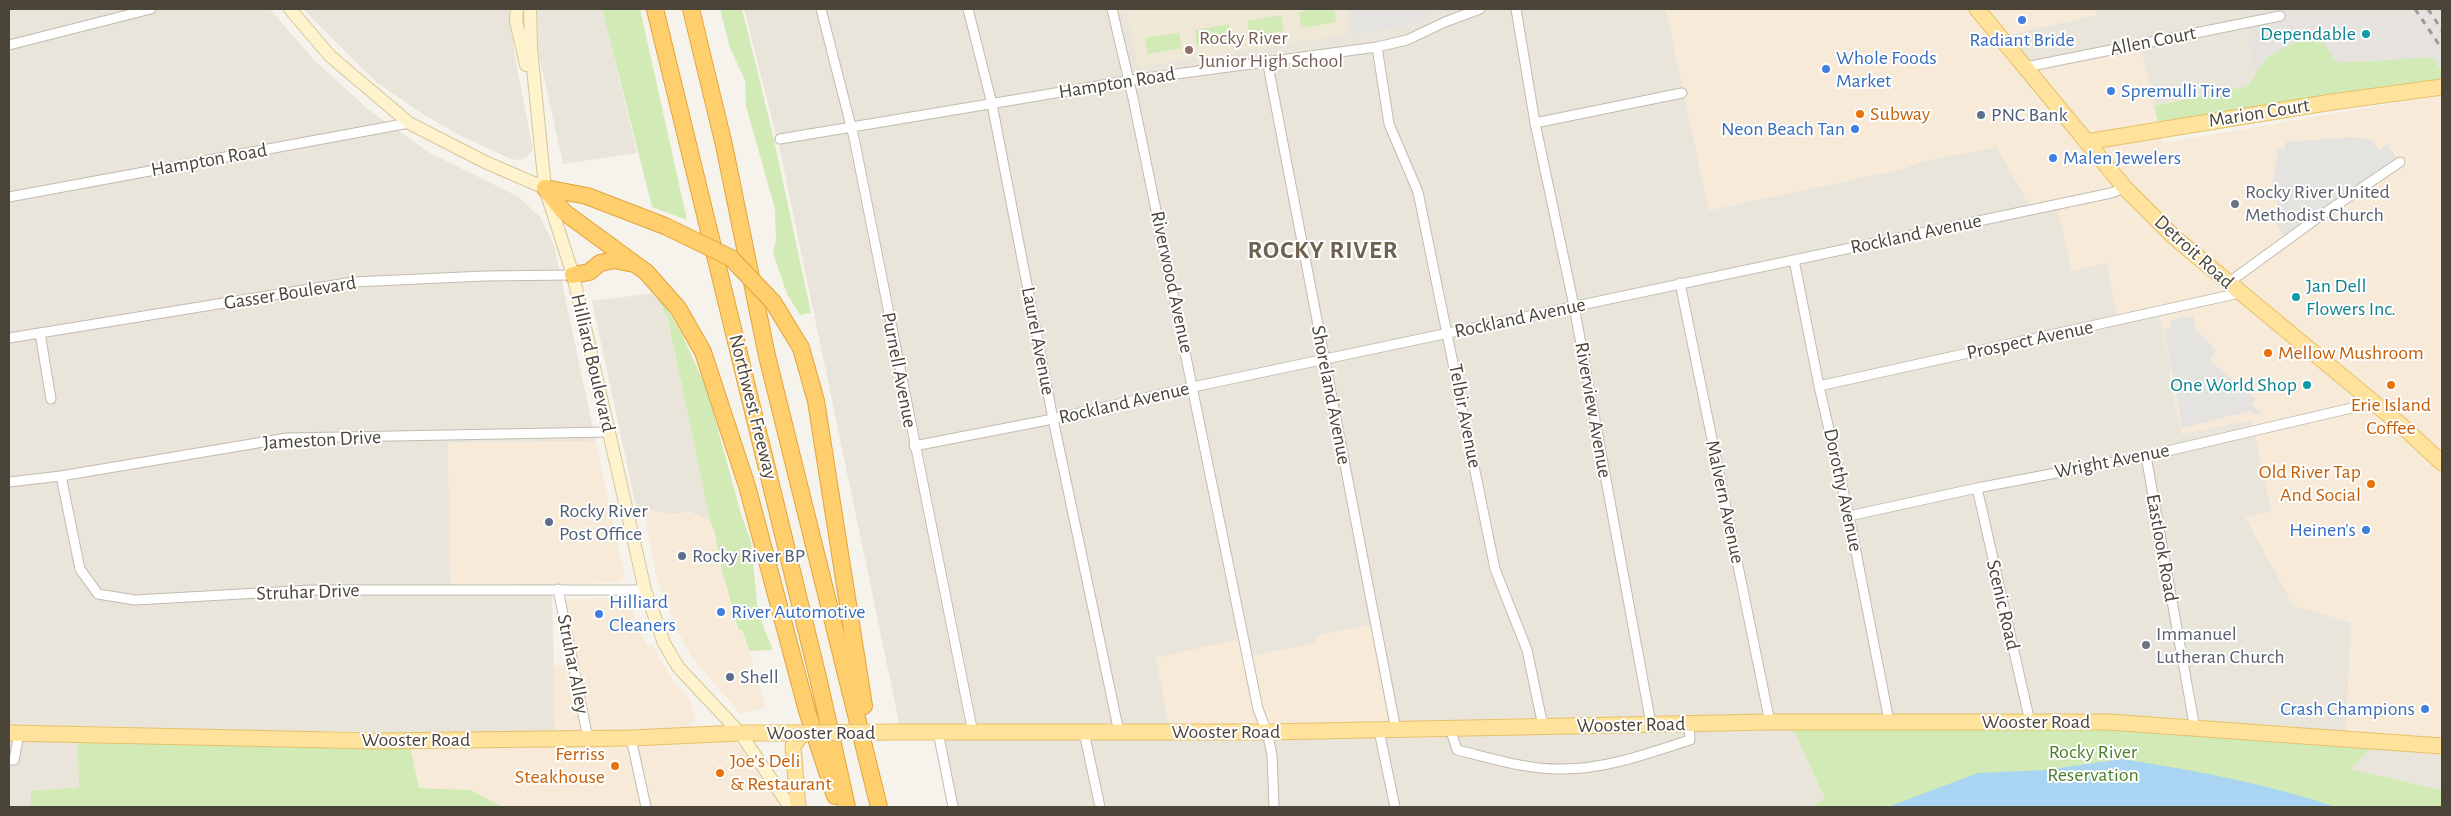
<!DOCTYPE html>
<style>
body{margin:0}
#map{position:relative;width:2451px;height:816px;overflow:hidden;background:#f6f3ec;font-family:"Alegreya Sans",sans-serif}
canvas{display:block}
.frame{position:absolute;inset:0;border:10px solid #4b4439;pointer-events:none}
</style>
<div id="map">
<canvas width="2451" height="816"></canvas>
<div class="frame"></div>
</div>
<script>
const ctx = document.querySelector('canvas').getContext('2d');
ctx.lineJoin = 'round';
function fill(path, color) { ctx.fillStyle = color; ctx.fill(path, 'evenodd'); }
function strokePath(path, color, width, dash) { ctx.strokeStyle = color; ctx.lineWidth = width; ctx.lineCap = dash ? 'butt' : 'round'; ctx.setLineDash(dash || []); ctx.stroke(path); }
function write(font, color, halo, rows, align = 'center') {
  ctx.font = font + ' "Alegreya Sans",sans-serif'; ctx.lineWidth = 4; ctx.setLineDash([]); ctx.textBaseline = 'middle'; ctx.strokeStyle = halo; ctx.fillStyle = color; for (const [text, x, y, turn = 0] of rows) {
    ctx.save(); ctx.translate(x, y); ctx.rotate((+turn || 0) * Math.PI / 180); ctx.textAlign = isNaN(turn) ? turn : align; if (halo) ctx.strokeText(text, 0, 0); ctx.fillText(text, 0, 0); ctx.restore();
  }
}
const residential = new Path2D(`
 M9,9H270L316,62L368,109L428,152L519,197L540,217L554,245L596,443L582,441L448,443L451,585L552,584L555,731L420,733L9,726Z
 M303,9H511L514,52L533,150L527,157L518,160L511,159L459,135L424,115L376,82Z
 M537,9H602L637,153L563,164L538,51Z
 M744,9H1666L1709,210L1902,169L1922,161L1997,147L2034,213L2057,208L2107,263L2119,324L2160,315L2172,372L2169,373L2182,434L2252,419L2272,512L2246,517L2293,605L2351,622L2346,735L2095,716L1391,726L1370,625L1317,636L1318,643L1251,656L1156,657L1170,730L900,727L780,151Z
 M2094,9H2241L2255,76L2248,86L2154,106L2141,48L2032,70L2008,38L2015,33L2095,15Z
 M655,293L664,304L710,521L690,512L670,514L643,509L637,511L592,301Z
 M1792,727L1825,799L1811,807H956L941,736Z
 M9,736L77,737L79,787L31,791V807H9Z
 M2376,743L2442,747V790L2349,769Z`);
const commercial = new Path2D(`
 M1666,9H2094L2096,15L2015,33L2008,38L2032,70L2141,48L2162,143L2442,95V741L2346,735L2351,622L2293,605L2245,517L2272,511L2252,420L2182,434L2169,373L2172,372L2160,315L2119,324L2107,263L2072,271L2057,208L2034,213L1997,147L1922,161L1902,169L1709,210Z
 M582,441L596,443L625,578L619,582L612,583L451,585L448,443Z
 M643,509L670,514L690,512L710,521L715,532L719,559L737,629L743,631L766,708L740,713L692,658L678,631L657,580Z
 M614,598L625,602L632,610L647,646L652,644L670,676L690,700L695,716L690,727L678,730L555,731L553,665H577L565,599Z
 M1370,625L1391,726L1170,730L1156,658L1247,637L1251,656L1317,643L1316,636Z
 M736,742L782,807H503L470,790L419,788L410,748Z`);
const industrial = new Path2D(`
 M2241,9H2442V72L2433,57L2337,63L2268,57L2255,76Z`);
const education = new Path2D(`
 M1125,9H1347L1349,34L1139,67Z`);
const green = new Path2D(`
 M602,9H640L687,220L652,207Z
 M720,9H742L773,135L811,313L800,315L787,294L773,253L776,240L775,209L746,106L745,80L730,48Z
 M1317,9H1334L1336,22L1301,28L1299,12Z
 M1281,15L1284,31L1250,37L1247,21Z
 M1229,24L1232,40L1197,46L1195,30Z
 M2316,32L2337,63L2433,57L2442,72V82L2158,123L2154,106L2248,86L2267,57Z
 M1179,33L1182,48L1148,54L1145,38Z
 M655,293L664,304L682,334L708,392L740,511L751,542L758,613L773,650L749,651L743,631L738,629L719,559L715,532L710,521L667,316Z
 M2097,720L2376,743L2350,769L2442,790V807H1811L1825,799L1792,727Z
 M77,737L409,741L419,788L470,790L503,807H31V791L79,787Z`);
const parking = new Path2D(`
 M1350,9H1428L1431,16L1403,26L1352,34Z
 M2353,137L2373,141L2379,150L2387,144L2397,159L2284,235L2275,222L2281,217L2277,204L2279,188L2272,186L2278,149L2284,150L2286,142Z
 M2193,316L2196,329L2216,351L2210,361L2256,399L2252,405L2262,413L2255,415L2250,411L2182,428L2164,329L2172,327L2171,320Z`);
const water = new Path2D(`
 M2121,759C2195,770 2266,784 2336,807H1888L1978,773L2046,770Z`);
const street = new Path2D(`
 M821,9L854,138L973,733
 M968,9L992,104L1053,419L1119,732
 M1112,9L1133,98L1258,709L1267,732L1272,755L1274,807
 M1516,9L1535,123L1574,306L1651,724
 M9,45L151,9
 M1377,47L1389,124L1418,192L1495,569L1527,650L1543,726
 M1267,60L1396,730
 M2026,67L2280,16
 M1535,123L1682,93
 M780,139L1139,79L1377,47L1407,40L1445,22L1480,9
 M9,197L409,123
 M1794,260L1819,386L1849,516L1889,721
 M1680,283L1770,722
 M2228,283L2316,219L2400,162
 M40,333L51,399
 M9,338L353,282L485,276L573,275
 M1819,386L2240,293
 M914,446L1053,419L1193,387L2111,193L2125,188
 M2146,456L2195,729
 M61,476L80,569L98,594L135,600L312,590H645
 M9,482L61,476L287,438L608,432
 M1977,488L2030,722
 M1849,516L1977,488L2146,456L2373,403
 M558,589L588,739
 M1450,728L1457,750C1491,758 1528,770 1563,769C1607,769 1649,753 1690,740L1689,724
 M1379,731L1395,807
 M938,732L953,807
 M1084,732L1100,807
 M631,738L646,807
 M9,760H14L19,734`);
const secondary = new Path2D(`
 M290,9L330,56L409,123L485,162L545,188
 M517,9L516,21L526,65
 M530,9L531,48L545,188L573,275L645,590L664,643L678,667L740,733L790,807`);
const primary = new Path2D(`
 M1977,9L2125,188L2175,238L2402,426L2442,463
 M2086,142L2332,102L2442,87
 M899,732H1267L1770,722H2109L2442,746
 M9,733L377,741L631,738L740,733H793
 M798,807L793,746L803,733`);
const highway = new Path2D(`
 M655,9L820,686L847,807
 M691,9L724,145L767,356L879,807
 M545,188L564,212L646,272L678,308L703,352L747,486L807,711L835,796
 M545,188L587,196L665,226
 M573,275L589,272L600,263L614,260L634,264
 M801,348L816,401L864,706`);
const rail = new Path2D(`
 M2415,9L2442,49
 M2428,9L2442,30`);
const primaryBridge = new Path2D(`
 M793,733L899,732`);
const highwayBridge = new Path2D(`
 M665,226L731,258L773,302L801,348`);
const markers = [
 [2022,20,5,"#3f7fe0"],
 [2366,34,5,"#0f9aa8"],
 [1189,50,5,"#8d6e63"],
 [1826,69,5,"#3f7fe0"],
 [2111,91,5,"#3f7fe0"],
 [1860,114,5,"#e8710a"],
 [1981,115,5,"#5c6f8a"],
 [1855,129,5,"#3f7fe0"],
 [2053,158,5,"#3f7fe0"],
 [2235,204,5,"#6b7280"],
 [2296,297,5,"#0f9aa8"],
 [2268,353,5,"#e8710a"],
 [2307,385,5,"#0f9aa8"],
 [2391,385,5,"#e8710a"],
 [2371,484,5,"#e8710a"],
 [549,522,5,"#5c6f8a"],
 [2366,530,5,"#3f7fe0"],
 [682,556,5,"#5c6f8a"],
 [721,612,5,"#3f7fe0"],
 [599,614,5,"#3f7fe0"],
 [2146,645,5,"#6b7280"],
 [730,677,5,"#5c6f8a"],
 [2425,709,5,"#3f7fe0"],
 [615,766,5,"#e8710a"],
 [720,773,5,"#e8710a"]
];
const cultureNames = [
 ["Dependable",2356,34],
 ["Jan Dell",2306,286,"left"],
 ["Flowers Inc.",2306,309,"left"],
 ["One World Shop",2297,385]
];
const educationNames = [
 ["Rocky River",1199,38],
 ["Junior High School",1199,61]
];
const shopNames = [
 ["Radiant Bride",2022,40,"center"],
 ["Whole Foods",1836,58],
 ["Market",1836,81],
 ["Spremulli Tire",2121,91],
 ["Neon Beach Tan",1845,129,"right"],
 ["Malen Jewelers",2063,158],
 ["Heinen's",2356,530,"right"],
 ["Hilliard",609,602],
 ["Cleaners",609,625],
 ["River Automotive",731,612],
 ["Crash Champions",2415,709,"right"]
];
const streetNames = [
 ["Allen Court",2153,41,-11],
 ["Hampton Road",1117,83,-9],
 ["Marion Court",2259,113,-9],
 ["Hampton Road",209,160,-10],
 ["Rockland Avenue",1916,234,-12],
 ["Detroit Road",2194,252,42],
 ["Riverwood Avenue",1172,282,78],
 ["Gasser Boulevard",290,293,-9],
 ["Rockland Avenue",1520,318,-12],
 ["Prospect Avenue",2030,340,-12],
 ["Laurel Avenue",1038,341,79],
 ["Hilliard Boulevard",593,363,77],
 ["Purnell Avenue",899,370,79],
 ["Shoreland Avenue",1331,395,79],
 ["Rockland Avenue",1124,403,-13],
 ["Northwest Freeway",753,407,76],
 ["Riverview Avenue",1593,410,80],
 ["Telbir Avenue",1465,416,79],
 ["Jameston Drive",322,440,-3],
 ["Wright Avenue",2112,461,-11],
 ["Dorothy Avenue",1843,490,78],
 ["Malvern Avenue",1725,502,78],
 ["Eastlook Road",2162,548,80],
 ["Struhar Drive",308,592,-2],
 ["Scenic Road",2003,605,77],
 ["Struhar Alley",573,664,79],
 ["Wooster Road",2036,722],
 ["Wooster Road",1631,725,-1],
 ["Wooster Road",1226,732],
 ["Wooster Road",821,733],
 ["Wooster Road",416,740]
];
const foodNames = [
 ["Subway",1870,114],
 ["Mellow Mushroom",2278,353],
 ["Erie Island",2391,405,"center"],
 ["Coffee",2391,428,"center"],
 ["Old River Tap",2361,472,"right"],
 ["And Social",2361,495,"right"],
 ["Ferriss",605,754,"right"],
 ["Steakhouse",605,777,"right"],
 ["Joe's Deli",730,761],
 ["& Restaurant",730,784]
];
const serviceNames = [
 ["PNC Bank",1991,115],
 ["Rocky River",559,511],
 ["Post Office",559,534],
 ["Rocky River BP",692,556],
 ["Shell",740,677]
];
const worshipNames = [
 ["Rocky River United",2245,192],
 ["Methodist Church",2245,215],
 ["Immanuel",2156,634],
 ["Lutheran Church",2156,657]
];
const parkNames = [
 ["Rocky River",2093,752],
 ["Reservation",2093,775]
];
const districtNames = [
 ["ROCKY RIVER",1323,250]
];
fill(residential, '#eae5da');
fill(commercial, '#f7ead8');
fill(industrial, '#e6e2dd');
fill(education, '#efe8d6');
fill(green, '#d2eab5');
fill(parking, '#e5e3e0');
fill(water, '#a9d4f2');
strokePath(street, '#c2bbae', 11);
strokePath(secondary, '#d6c79b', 14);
strokePath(primary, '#e6c16a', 17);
strokePath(highway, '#e0a43c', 18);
strokePath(street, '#fff', 9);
strokePath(secondary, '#fff3cd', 12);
strokePath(primary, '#ffe39c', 15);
strokePath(highway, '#ffcf6e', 16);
strokePath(rail, '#9a9a9a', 3, [6, 6]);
strokePath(primaryBridge, '#e6c16a', 17, []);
strokePath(highwayBridge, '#e0a43c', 18, []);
strokePath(primaryBridge, '#ffe39c', 15);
strokePath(highwayBridge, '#ffcf6e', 16);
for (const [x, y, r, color] of markers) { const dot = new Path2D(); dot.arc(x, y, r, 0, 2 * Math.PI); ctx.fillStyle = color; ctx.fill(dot); strokePath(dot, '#fff', 2); }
write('20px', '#0d838f', '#fff', cultureNames, 'right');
write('20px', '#785e54', '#fff', educationNames, 'left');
write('20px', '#366cbe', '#fff', shopNames, 'left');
write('20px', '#4b4439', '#fff', streetNames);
write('20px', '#c56008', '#fff', foodNames, 'left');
write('20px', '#4e5e75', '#fff', serviceNames, 'left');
write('20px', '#5b616d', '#fff', worshipNames, 'left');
write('20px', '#4a7f2a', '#fff', parkNames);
ctx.letterSpacing = '1px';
write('bold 25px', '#6e6250', '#fff', districtNames);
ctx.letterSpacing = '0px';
</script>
